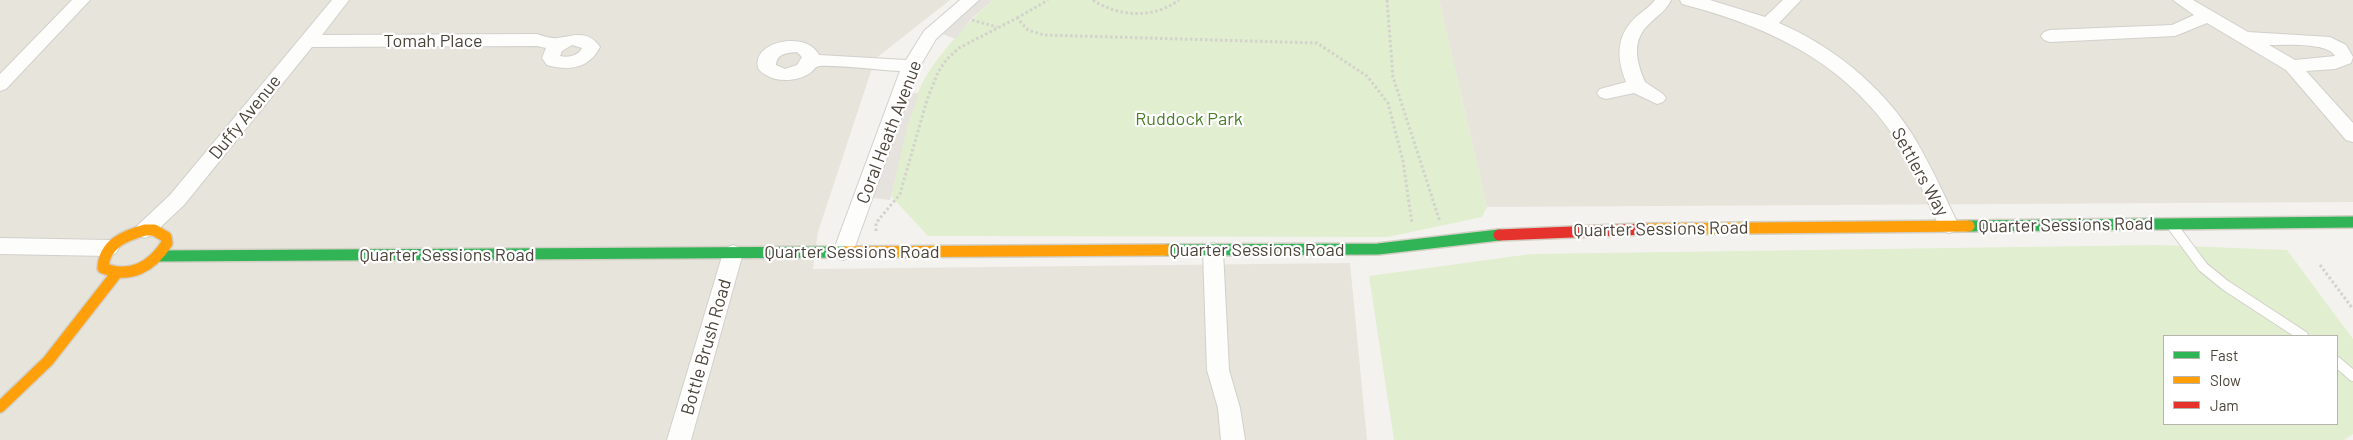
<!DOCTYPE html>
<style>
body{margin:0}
#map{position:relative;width:2353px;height:440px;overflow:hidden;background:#f4f2ee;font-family:Barlow,sans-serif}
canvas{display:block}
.legend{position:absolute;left:2163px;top:335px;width:175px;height:90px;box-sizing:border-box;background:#fff;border:1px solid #b7b4b0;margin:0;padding:6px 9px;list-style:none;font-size:15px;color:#4b4439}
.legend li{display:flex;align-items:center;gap:10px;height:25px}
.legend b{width:25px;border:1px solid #b7b4b0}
</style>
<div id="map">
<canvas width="2353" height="440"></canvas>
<ul class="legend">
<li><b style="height:6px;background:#30b455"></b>Fast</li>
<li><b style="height:6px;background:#ff9f0a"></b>Slow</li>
<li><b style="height:6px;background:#e5322d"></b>Jam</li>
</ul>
</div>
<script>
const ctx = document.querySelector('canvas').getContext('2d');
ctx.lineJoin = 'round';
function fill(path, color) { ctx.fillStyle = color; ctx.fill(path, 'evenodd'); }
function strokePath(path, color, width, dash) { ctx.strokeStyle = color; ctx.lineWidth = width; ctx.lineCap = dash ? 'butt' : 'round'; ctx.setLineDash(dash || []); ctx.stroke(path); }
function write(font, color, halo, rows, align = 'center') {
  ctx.font = font + ' Barlow,sans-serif'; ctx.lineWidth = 4.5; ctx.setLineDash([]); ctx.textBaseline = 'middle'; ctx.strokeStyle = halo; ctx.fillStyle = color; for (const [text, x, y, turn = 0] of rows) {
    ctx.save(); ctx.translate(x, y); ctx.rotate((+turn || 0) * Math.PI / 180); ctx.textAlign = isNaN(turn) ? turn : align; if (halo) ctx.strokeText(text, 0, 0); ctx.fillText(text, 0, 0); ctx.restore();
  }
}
const residential = new Path2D(`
 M0,0H950L875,59L818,232L813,269L1350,263L1367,440H0Z
 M1439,0H2353V202L1487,207Z`);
const green = new Path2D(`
 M993,0H1439L1487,207L1482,217L1388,237L928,236L891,196C899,162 908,108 925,78C941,51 970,20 993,0Z
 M2158,245L2287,250L2353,339V434L2344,440H1394L1369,276L1531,254ZM2164,336H2337V424H2164Z`);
const parking = new Path2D(`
 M971,0H993L971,19L956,39L934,31Z
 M903,93H919L908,124L890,200L864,197Z`);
const path = new Path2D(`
 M1093,0C1118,17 1154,19 1179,0
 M1387,0L1393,77L1440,222
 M1017,18L1048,0
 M972,20L997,27
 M876,231V223L900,194L927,100L938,72L947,59L959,48L1017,18L1028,30L1044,35L1317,43L1367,76L1388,103L1403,161L1412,224
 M2320,265L2353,309`);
const lane = new Path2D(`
 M2171,224L2203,267L2225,285L2303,336
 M2337,362L2353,376`);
const street = new Path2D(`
 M72,0H90L6,89L0,91V74Z
 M332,0H349L322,35L537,34C543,36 551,39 557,38C573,36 588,29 600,47C589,69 569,71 547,65L542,58L546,48L537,46L312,47L184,205L152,235L145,238L138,235L135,230L138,225L170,195ZM572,45L582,48C578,56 568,58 560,56L562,51Z
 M960,0H979L936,39L920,66L853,252L850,257L843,260L836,257L833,252L900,71C874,70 845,65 819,66C815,67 814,70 810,73C799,81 778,83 766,75C763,73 759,71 758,67C752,41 807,30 819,55L906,60L924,31ZM797,52L802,57L797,65L785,69L776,65C777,53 787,53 797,52Z
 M1655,0H1671C1666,11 1658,15 1650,23C1631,40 1636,61 1645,82L1663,94L1666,98L1663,102L1657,104L1634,93L1606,99L1600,97L1597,93L1600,89L1626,82C1616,57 1616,35 1637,16C1643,11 1650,7 1655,0Z
 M1680,0H1710L1765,17L1783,0H1801L1779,23C1832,46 1881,85 1912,134C1930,163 1944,195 1959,226L1956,231L1949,233L1942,231C1926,202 1916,170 1898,142C1846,63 1771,27 1682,4Z
 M2173,0H2193L2248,32L2330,37L2346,45L2353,57L2351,63L2335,69L2306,71L2353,123V142L2346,140L2286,70L2207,23L2175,36L2050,42L2044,40L2041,36L2044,32L2050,30L2172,25L2194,15ZM2269,45C2284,45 2328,42 2335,56L2295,60Z
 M0,238L109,240L116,243L119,248L116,253L109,256L0,254Z
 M1213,243L1220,246L1223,251L1229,370L1240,408L1245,440H1221L1218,408L1207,370L1203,251L1206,246Z
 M733,245L740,248L743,253L691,440H667L723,253L726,248Z`);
const fast = new Path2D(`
 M1969,226L2353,222
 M1167,250L1378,249L1499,235
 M159,256L845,252`);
const slow = new Path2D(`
 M1645,229L1969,226
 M145,230H154L166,237L167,243C152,267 130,279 103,268C104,244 124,236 145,230Z
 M845,252L1167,250
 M0,407L48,361L116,274`);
const jam = new Path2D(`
 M1499,235L1645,229`);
const streetNames = [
 ["Tomah Place",433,41],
 ["Duffy Avenue",245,117,-51],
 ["Coral Heath Avenue",889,132,-69],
 ["Settlers Way",1920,172,61],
 ["Quarter Sessions Road",2066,225,-1],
 ["Quarter Sessions Road",1661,229,-1],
 ["Quarter Sessions Road",1257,250],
 ["Quarter Sessions Road",852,252],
 ["Quarter Sessions Road",447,255],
 ["Bottle Brush Road",706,347,-74]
];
const parkNames = [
 ["Ruddock Park",1189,119]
];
fill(residential, '#e7e4dc');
fill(green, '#e1eecf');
fill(parking, '#e6e3df');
strokePath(lane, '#d2d0cb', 12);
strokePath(street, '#d2d0cb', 2);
strokePath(fast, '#d3cfc5', 14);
strokePath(slow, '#d3cfc5', 14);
strokePath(jam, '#d3cfc5', 14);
strokePath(path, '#d3d2cc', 3, [2.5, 2.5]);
strokePath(lane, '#fdfdfc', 10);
fill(street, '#fdfdfc');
strokePath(fast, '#30b455', 11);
strokePath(slow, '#ff9f0a', 11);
strokePath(jam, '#e5322d', 11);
write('18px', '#4b4439', '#fff', streetNames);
write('18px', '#4a7f2a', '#fff', parkNames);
</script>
